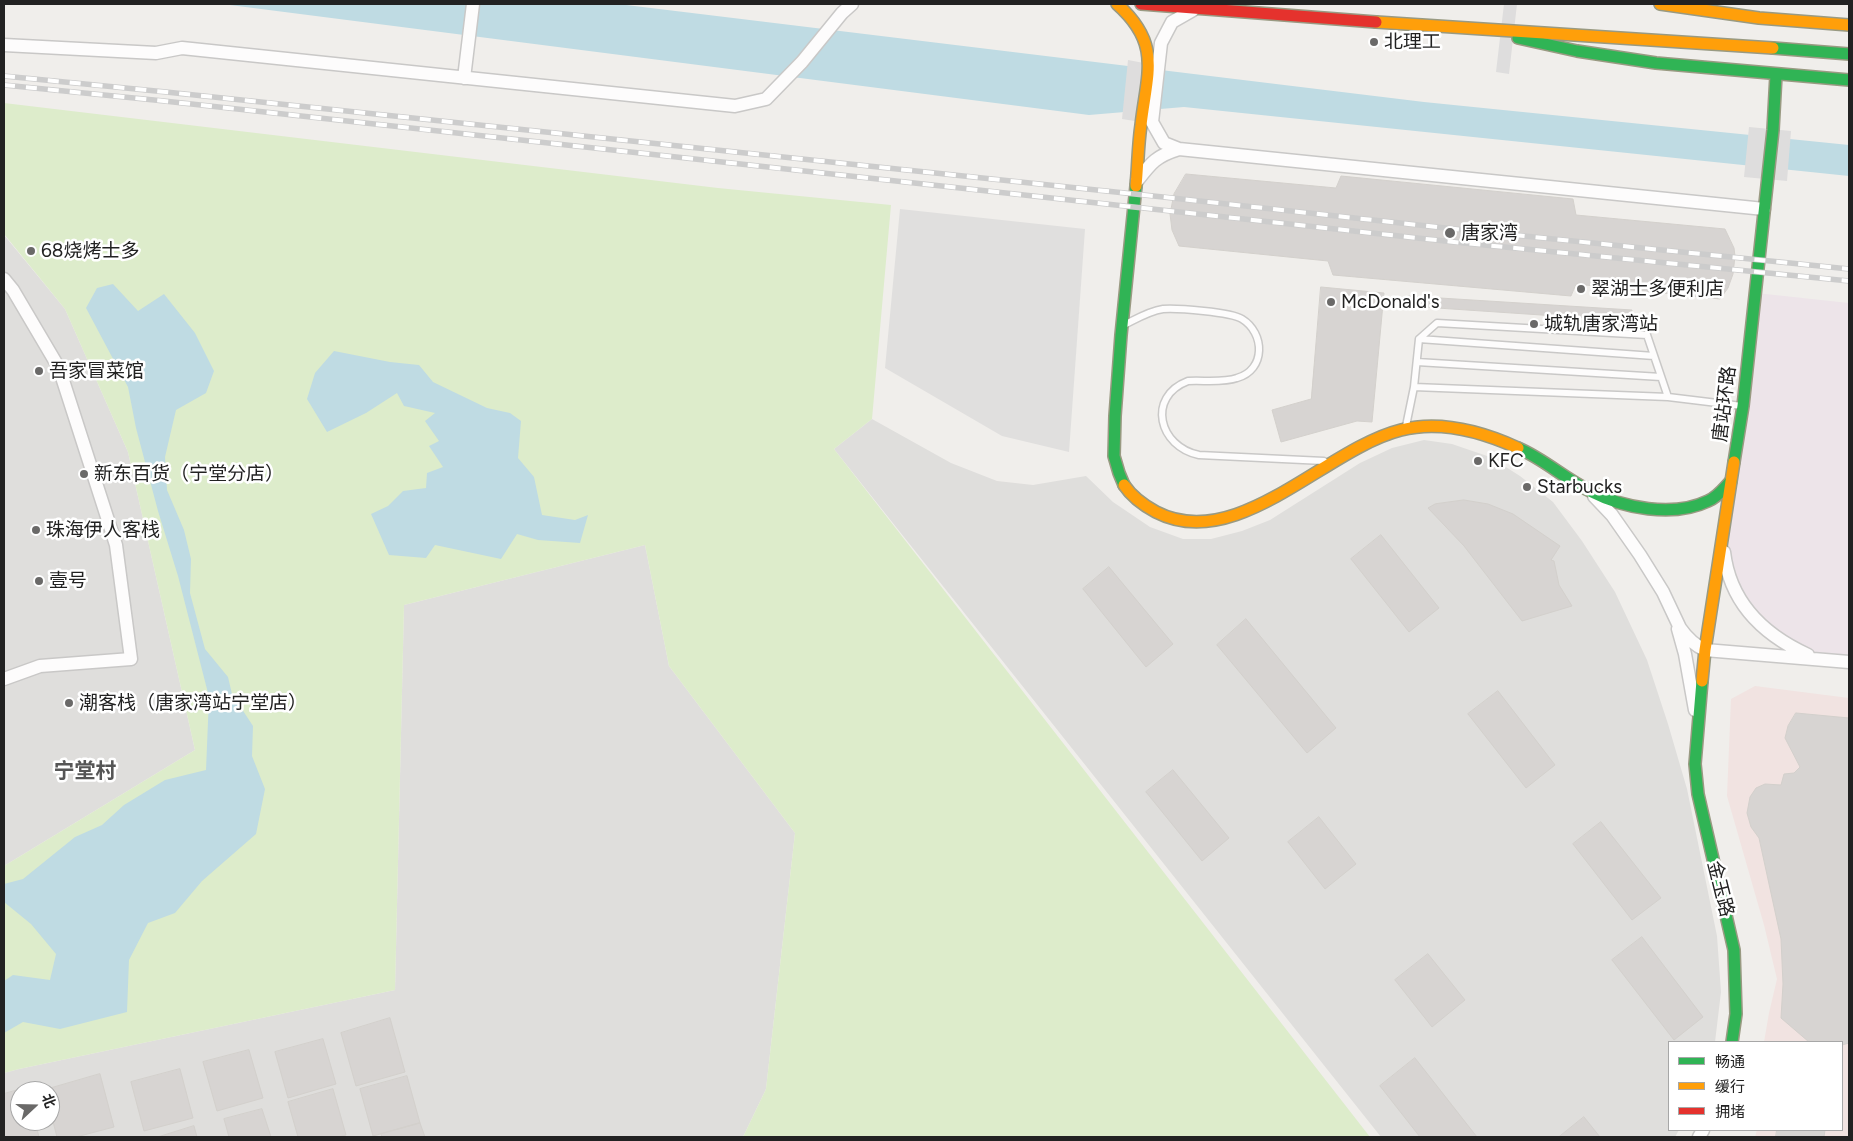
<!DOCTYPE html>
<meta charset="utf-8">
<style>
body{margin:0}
#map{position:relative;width:1853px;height:1141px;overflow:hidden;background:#f0eeeb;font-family:Figtree,"Noto Sans SC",sans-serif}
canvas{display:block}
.frame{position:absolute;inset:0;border:5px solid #222;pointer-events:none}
.legend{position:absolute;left:1668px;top:1041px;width:175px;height:90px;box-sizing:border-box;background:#fff;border:1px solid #a7a7a7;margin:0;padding:6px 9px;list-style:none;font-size:15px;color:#222}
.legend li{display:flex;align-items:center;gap:10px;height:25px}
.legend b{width:25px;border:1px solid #a7a7a7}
.north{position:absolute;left:10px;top:1081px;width:50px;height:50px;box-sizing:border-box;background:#fff;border:1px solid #a7a7a7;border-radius:50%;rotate:69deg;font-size:14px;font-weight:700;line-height:20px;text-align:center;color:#222}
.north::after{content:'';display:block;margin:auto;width:18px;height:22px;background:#6a6968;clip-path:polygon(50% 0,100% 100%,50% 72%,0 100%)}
</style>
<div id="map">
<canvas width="1853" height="1141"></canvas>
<div class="frame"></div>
<ul class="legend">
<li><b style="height:6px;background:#30b455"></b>畅通</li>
<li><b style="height:6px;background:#ff9f0a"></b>缓行</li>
<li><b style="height:6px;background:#e5322d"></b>拥堵</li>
</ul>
<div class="north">北</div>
</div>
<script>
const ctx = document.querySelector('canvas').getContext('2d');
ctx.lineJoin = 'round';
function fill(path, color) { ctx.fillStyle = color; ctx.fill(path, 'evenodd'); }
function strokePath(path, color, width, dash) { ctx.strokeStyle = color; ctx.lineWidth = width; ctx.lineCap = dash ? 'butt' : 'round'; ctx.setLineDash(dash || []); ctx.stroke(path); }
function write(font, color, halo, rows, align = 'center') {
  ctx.font = font + ' Figtree,"Noto Sans SC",sans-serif'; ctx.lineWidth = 5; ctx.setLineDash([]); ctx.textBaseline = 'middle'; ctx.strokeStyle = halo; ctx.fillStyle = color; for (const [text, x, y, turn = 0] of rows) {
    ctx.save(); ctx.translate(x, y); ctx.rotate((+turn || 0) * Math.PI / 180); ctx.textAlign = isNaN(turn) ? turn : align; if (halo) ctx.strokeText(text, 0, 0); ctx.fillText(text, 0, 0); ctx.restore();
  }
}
const residential = new Path2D(`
 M4,235L65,309L128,452L195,750L4,866Z
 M872,419L951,463L997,481L1033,485L1086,476L1113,502L1150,527L1183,539H1211L1242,531L1270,520L1360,463L1392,448L1424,440L1452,444L1490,457L1520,476L1553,502L1582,541L1615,592L1647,660L1668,724L1687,789L1717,936L1721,992L1715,1042H1669V1130H1679L1675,1137H1381L834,449Z
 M645,545L669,666L795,833L766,1089L743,1137H4V1073L19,1069L395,990L404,605ZM20,1091H50V1121H20Z`);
const commercial = new Path2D(`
 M1755,686L1849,698V1137H1755L1757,1130H1842V1042H1764L1769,1013L1777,979L1764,925L1727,796L1731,699Z`);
const industrial = new Path2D(`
 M1756,293L1849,303V661L1818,658L1758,622L1725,558Z`);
const grass = new Path2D(`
 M4,103L718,188L891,205L872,419L834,449L1370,1137H743L766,1089L795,833L669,666L645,545L404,605L395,990L19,1069L4,1073V866L195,750L128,452L65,309L4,234Z`);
const parking = new Path2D(`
 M900,209L1085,229L1069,452L1002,436L885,368Z`);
const water = new Path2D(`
 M222,4H618L1424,102L1849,145V176L1184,107L1089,115Z
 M113,284L138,311L164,294L195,333L214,371L206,393L176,410L165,457L167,490L184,530L191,559L190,593L205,649L228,677L232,694L253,726L252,756L265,789L256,834L202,881L175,913L148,923L129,960L127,1012L60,1029L23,1022L4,1033V981L13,975L50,980L56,954L31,924L4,902V884L23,879L75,837L102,825L124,805L165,780L206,770L209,697L178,576L158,511L136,428L128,387L86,308L97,288Z
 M334,351L390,362L419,365L433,382L487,408L510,413L521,421L518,458L534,477L542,515L575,520L588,515L580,543L538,540L517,534L501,559L435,545L426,558L389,555L371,514L388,506L403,491L426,488L427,473L443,467L429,446L439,441L425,421L435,413L404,406L397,393L366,413L327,432L307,399L315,373Z`);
const pier = new Path2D(`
 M1504,4H1517L1509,74L1496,72Z
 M1128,60L1149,64L1141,122L1122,119Z
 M1749,127L1791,131L1787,181L1744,177Z`);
const building = new Path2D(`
 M1186,174L1336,188L1341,176L1573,199L1576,215L1725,229L1734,248L1735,256L1733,274L1728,288L1720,299L1576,284L1571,296L1333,275L1328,261L1179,246L1172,230L1170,214L1174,194Z
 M1321,287L1384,293L1372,422L1357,421L1281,442L1272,410L1311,399Z
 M1408,296L1632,310L1631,321L1407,306Z
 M1464,500L1488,504L1513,514L1560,546L1551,560L1554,561L1559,585L1572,606L1522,621L1464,546L1428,508L1435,504Z
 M1381,535L1439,608L1409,632L1351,559Z
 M1109,567L1173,644L1146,667L1083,589Z
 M1246,619L1336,728L1307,753L1217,645Z
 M1498,691L1555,765L1526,788L1468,714Z
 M1796,713L1849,718V1043L1842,1045V1042H1809L1781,1018L1783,984L1781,939L1759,838L1751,827L1747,813L1750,797L1756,788L1765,784L1781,785L1784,774L1794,773L1800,767L1785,738L1788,726Z
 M1173,770L1229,838L1202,861L1146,792Z
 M1319,817L1356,864L1325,889L1288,842Z
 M1601,822L1661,898L1632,920L1573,844Z
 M1642,937L1703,1017L1674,1040L1612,960Z
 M1428,954L1465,1000L1432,1027L1395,980Z
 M390,1018L405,1072L356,1086L341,1033Z
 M323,1039L336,1084L288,1098L275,1052Z
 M249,1050L263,1098L217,1111L203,1062Z
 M1415,1058L1477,1137H1420L1380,1086Z
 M180,1069L193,1118L144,1131L131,1082Z
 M100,1074L114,1127L76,1137H57L50,1110V1091L44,1090Z
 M407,1076L420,1123L373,1136L360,1089Z
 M25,1088L26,1091H20V1121H35L39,1137H4V1094Z
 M333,1089L346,1135L338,1137H298L288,1102Z
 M262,1109L271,1137H229L224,1119Z
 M1584,1117L1600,1137H1559Z
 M420,1123L425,1137H382L381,1134Z
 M194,1126L197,1137H158Z
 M1777,1130H1825L1824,1137H1776Z`);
const lane = new Path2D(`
 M1124,325C1136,319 1149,311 1163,309C1177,308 1231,312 1242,319C1265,333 1266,370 1237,378C1223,383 1203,380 1188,381C1146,397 1159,447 1199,455L1324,461
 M1419,339L1654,356
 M1417,362L1661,377
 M1414,387L1668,397L1742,406
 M1406,426L1414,387L1419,339L1437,323L1647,335L1668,397`);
const street = new Path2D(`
 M4,45L156,53L182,48L735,106L766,99L802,62L842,13L852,4
 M464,78L473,4
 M1179,149L1164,143L1152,122L1161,43L1172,22L1193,10
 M1137,181C1151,163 1156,156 1179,149L1764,209
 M4,279L13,290L59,368L116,545L131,659L40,666L4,679
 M1594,496L1612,515L1640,555L1663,592L1680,628C1687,638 1694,645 1705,650L1849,662
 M1724,552C1730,603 1764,635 1808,655
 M1678,629L1685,654L1695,710
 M1699,1137L1703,1130`);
const fast = new Path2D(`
 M1518,38L1577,51L1656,63L1849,80
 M1773,48L1849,54
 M1518,448C1544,459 1565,479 1590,491C1623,508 1673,518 1708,501C1718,497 1724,488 1731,481
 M1734,462L1743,406L1773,130L1776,75
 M1124,485L1119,473L1114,456L1115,416L1121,335L1136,186
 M1702,681L1695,764L1698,794L1734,950L1736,1014L1732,1042`);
const slow = new Path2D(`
 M1117,4C1162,44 1147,73 1141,125C1138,145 1138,166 1136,186
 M1660,4L1759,18L1849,25
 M1376,22L1773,48
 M1124,485C1132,497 1143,505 1156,512C1237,554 1325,449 1401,430C1440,420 1483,432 1518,448
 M1702,681L1705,650L1734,462`);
const jam = new Path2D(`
 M1141,4L1376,22`);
const rail = new Path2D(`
 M4,76L166,92L1163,197L1455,229L1849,269
 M4,85L164,101L1454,242L1849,281`);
const markers = [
 [1374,42,5,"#6a6968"],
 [1450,233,6,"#6a6968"],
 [31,251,5,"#6a6968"],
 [1581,289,5,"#6a6968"],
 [1331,302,5,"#6a6968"],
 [1534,324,5,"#6a6968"],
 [39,371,5,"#6a6968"],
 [1478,461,5,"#6a6968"],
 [84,474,5,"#6a6968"],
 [1527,487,5,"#6a6968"],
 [36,530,5,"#6a6968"],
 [39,581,5,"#6a6968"],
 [69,703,5,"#6a6968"]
];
const poiNames = [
 ["北理工",1384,42],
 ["唐家湾",1461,233],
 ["68烧烤士多",41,251],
 ["翠湖士多便利店",1591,289],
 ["McDonald's",1341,302],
 ["城轨唐家湾站",1544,324],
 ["吾家冒菜馆",49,371],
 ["KFC",1488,461],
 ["新东百货（宁堂分店）",94,474],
 ["Starbucks",1537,487],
 ["珠海伊人客栈",46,530],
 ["壹号",49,581],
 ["潮客栈（唐家湾站宁堂店）",79,703]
];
const streetNames = [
 ["唐站环路",1725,404,-83],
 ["金玉路",1720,889,76]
];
const quarterNames = [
 ["宁堂村",85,772]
];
fill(residential, '#dfdedc');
fill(commercial, '#f1e3e1');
fill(industrial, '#ede4e9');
fill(grass, '#ddeccb');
fill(parking, '#e0dfde');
fill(water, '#bfdbe3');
fill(pier, '#dedddd');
fill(building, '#d7d4d2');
strokePath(building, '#d3d0cc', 1);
strokePath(lane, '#c9c8c7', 9);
strokePath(street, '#c9c8c7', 15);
strokePath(fast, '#999a82', 14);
strokePath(slow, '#999a82', 14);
strokePath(jam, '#999a82', 14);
strokePath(lane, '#fdfcfc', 6);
strokePath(street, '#fdfcfc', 12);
strokePath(fast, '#30b455', 11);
strokePath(slow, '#ff9f0a', 11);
strokePath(jam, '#e5322d', 11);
strokePath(rail, '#ccc', 5.5);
strokePath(rail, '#fff', 4, [11]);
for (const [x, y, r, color] of markers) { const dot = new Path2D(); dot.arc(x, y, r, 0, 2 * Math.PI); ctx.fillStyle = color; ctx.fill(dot); strokePath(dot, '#fff', 2); }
write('19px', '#222', '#fff', poiNames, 'left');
write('19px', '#222', '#fff', streetNames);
write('bold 21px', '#555', '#fff', quarterNames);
</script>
